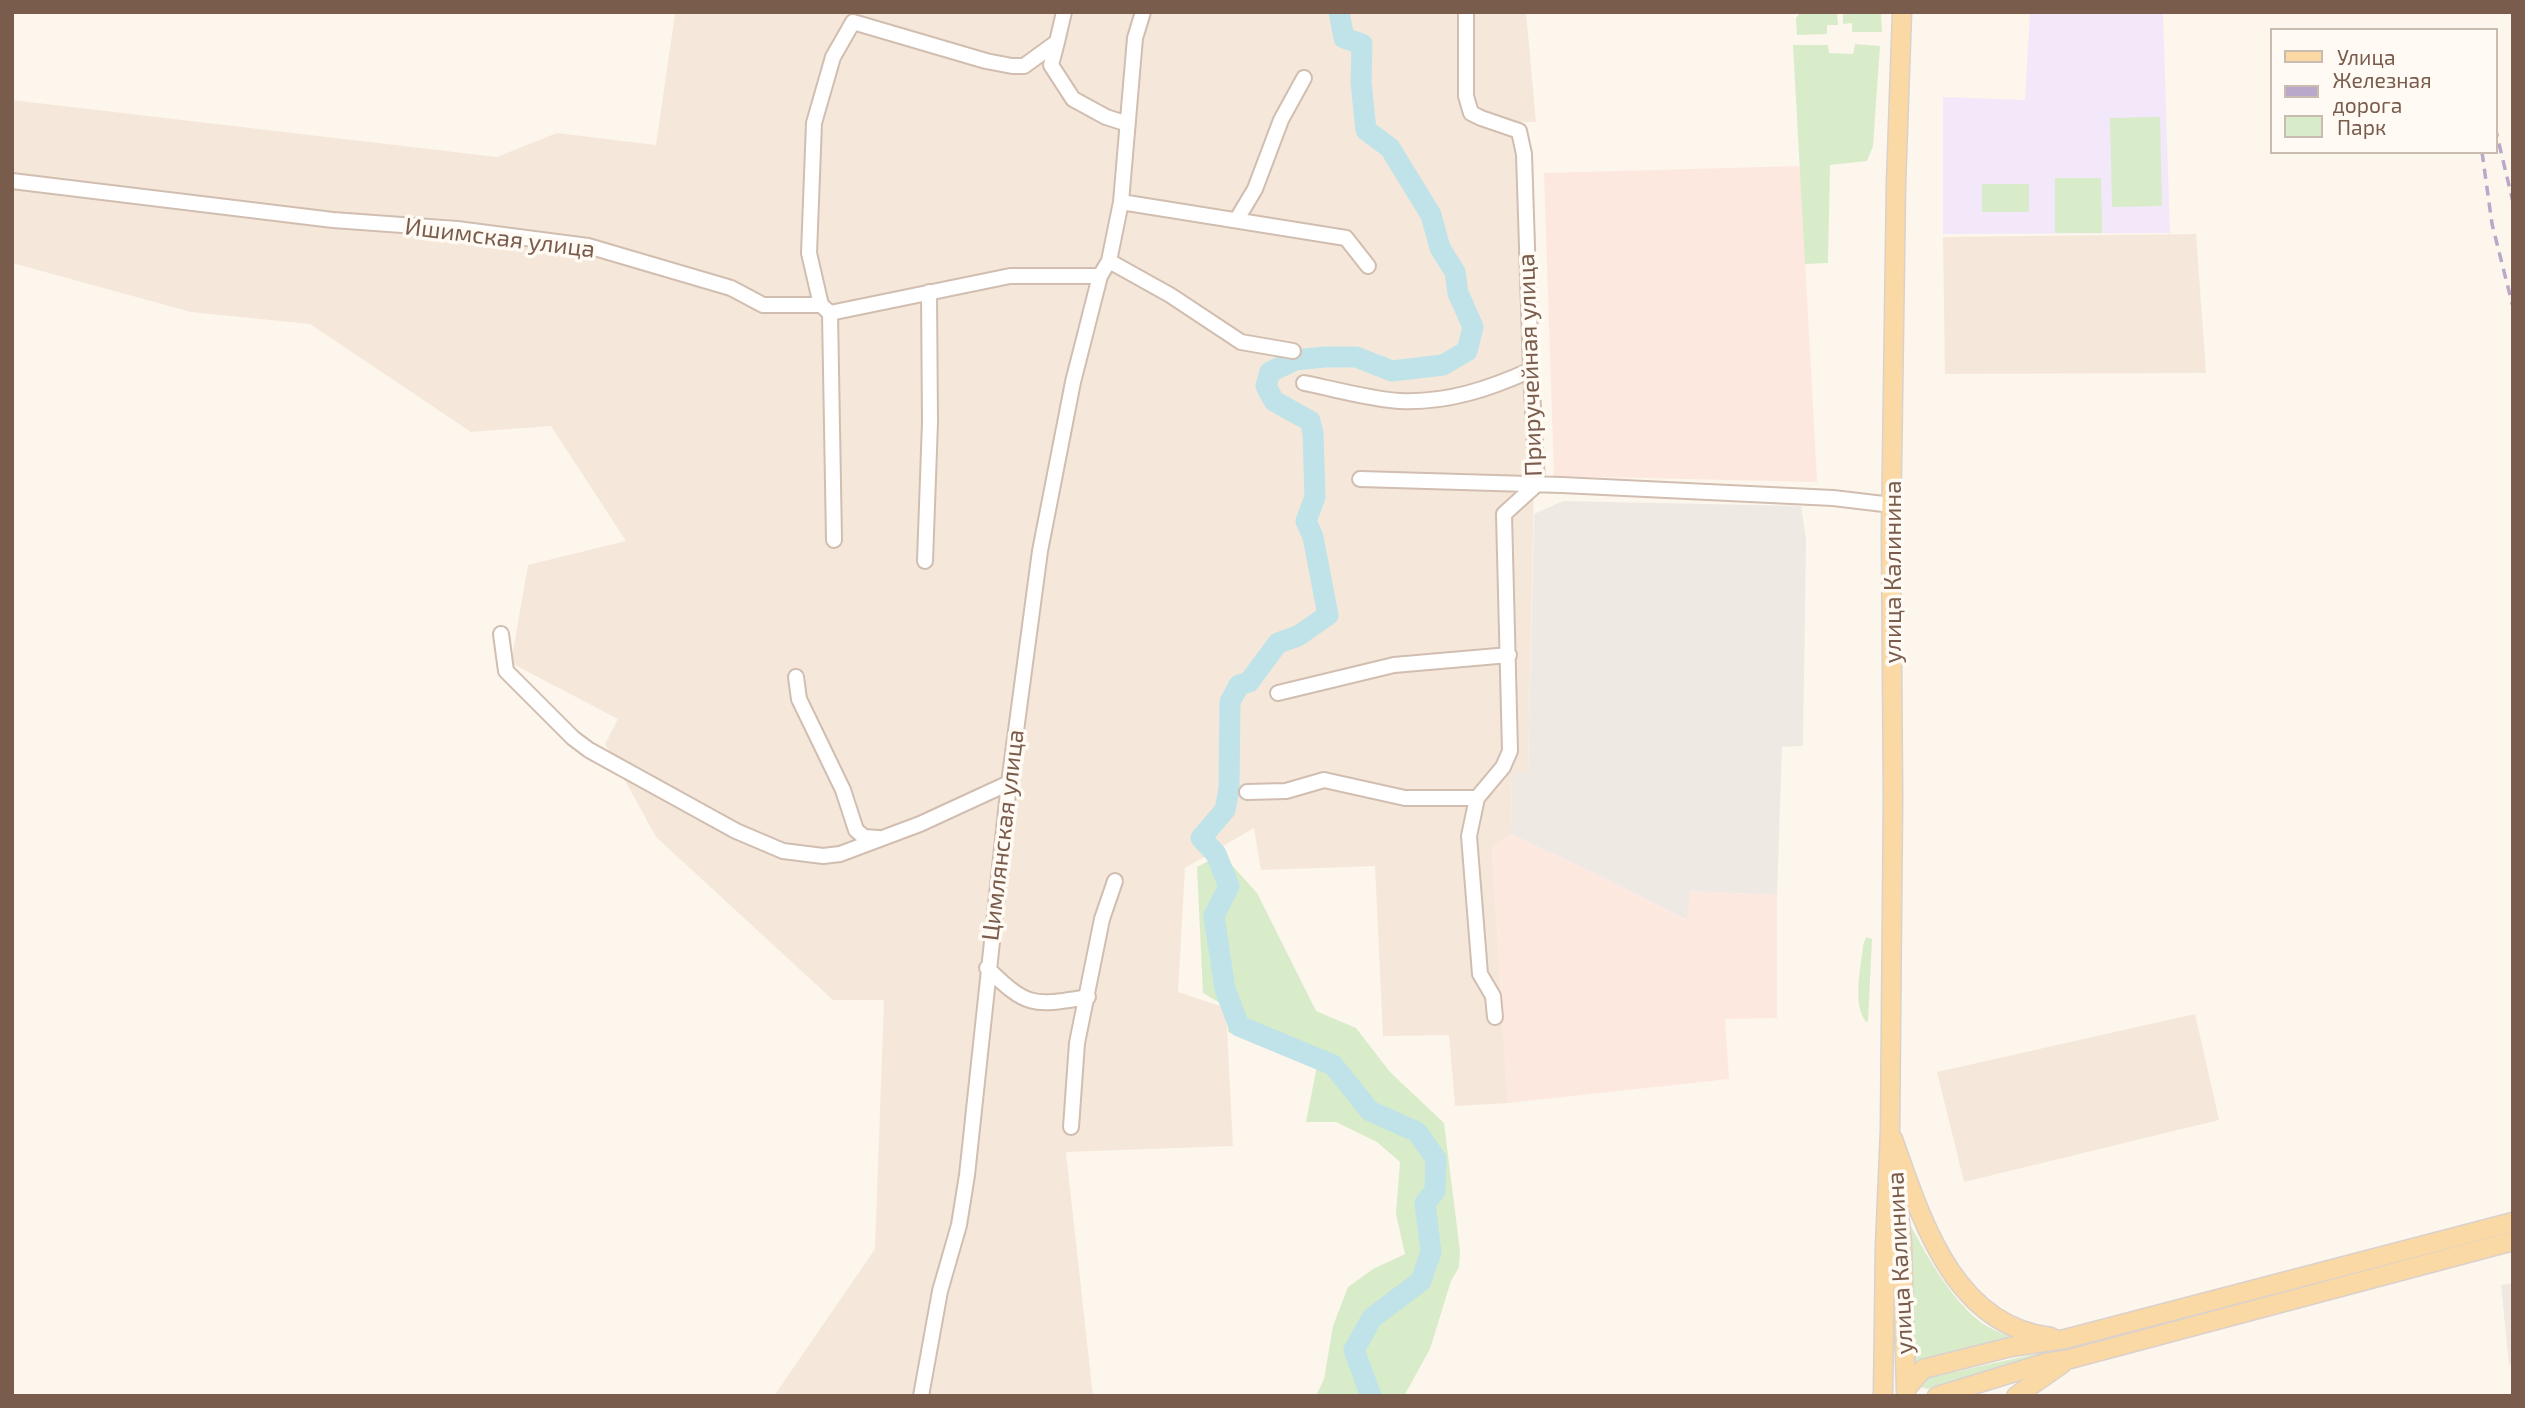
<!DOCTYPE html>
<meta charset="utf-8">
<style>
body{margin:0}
#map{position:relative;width:2525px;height:1408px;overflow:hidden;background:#fdf6ec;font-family:"Exo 2",sans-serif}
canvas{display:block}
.frame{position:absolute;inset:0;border:14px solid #7a5c4d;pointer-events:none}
.legend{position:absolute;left:2270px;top:28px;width:228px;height:126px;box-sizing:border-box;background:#fffaf3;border:2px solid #cabbb1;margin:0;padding:9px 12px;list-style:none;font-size:21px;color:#7a5c4d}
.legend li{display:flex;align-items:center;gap:14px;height:35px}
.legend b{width:35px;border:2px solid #cabbb1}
</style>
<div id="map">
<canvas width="2525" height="1408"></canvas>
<div class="frame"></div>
<ul class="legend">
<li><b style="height:9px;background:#fbd9a5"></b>Улица</li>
<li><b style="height:9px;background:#b9a8c9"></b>Железная дорога</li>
<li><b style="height:19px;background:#d8ecc9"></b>Парк</li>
</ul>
</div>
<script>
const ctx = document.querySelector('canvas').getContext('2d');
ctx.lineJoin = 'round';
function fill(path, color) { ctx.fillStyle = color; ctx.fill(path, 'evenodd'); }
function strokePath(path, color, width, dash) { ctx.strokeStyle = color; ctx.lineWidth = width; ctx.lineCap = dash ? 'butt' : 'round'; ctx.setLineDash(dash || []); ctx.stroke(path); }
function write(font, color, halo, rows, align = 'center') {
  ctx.font = font + ' "Exo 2",sans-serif'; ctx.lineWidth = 7; ctx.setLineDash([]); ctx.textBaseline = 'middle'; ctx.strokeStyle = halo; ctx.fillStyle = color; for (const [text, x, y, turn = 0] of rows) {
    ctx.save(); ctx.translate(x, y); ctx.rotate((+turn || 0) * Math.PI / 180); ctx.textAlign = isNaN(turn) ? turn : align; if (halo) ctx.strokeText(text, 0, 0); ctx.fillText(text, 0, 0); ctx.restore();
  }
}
const residential = new Path2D(`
 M671,12H1526L1536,122H1513L1534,478L1528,773L1512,772L1511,834L1492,848L1508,1103L1455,1106L1449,1035L1383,1036L1375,866L1261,870L1254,828L1185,868L1178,992L1226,1008L1233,1146L1066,1152L1093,1396H774L875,1249L884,1000H833L656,837L605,744L618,719L511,663L528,565L626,541L551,426L471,432L310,324L191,312L12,263V100L497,157L557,133L656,145L675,14Z
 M2196,234L2206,373L1945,374L1943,237Z
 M2195,1014L2219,1120L1964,1182L1937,1072Z`);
const commercial = new Path2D(`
 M1800,166L1817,482L1554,476L1544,173Z
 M1511,834L1592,872L1686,920L1690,891L1777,895V1018L1725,1019L1729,1079L1508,1103L1492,848Z`);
const industrial = new Path2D(`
 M1563,501L1801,506L1806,539L1803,746L1782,747L1777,895L1690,891L1687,920L1592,872L1511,834L1512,772H1528L1534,514Z
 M2513,1283V1364L2509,1365L2501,1285Z`);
const education = new Path2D(`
 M2030,12H2163L2170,233L1943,234V97L2025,100Z`);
const green = new Path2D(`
 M1801,12H1837L1838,25H1827V34L1797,35L1796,18Z
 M1843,12H1879L1881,14L1882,32H1852V23L1843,24Z
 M1855,44L1880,46L1873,146L1867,161L1830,165L1828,263L1805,264L1793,45H1828L1829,53L1853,54Z
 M2160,117L2162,206L2112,207L2110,118Z
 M2055,178H2101L2102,233H2055Z
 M1982,184H2029V212H1982Z
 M1222,854L1257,893L1316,1011L1356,1028L1390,1072L1444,1123L1460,1251L1459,1267L1451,1281L1430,1349L1404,1396H1316L1324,1379L1333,1326L1348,1287L1373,1269L1405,1254L1396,1214L1400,1162L1377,1142L1336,1122H1306L1317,1066L1228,1032L1227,1007L1203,993L1197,867Z
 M1866,937L1872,939L1868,1021L1866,1022C1852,1003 1861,968 1863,946Z
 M1911,1226C1927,1257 1951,1298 1978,1320C1989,1329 2004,1334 2017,1340L1915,1361Z
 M2058,1349V1352L1927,1389L1921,1387V1382L1927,1378Z`);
const river = new Path2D(`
 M1339,12L1344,38L1362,44L1361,82L1366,130L1390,148L1431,215L1440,248L1455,272L1458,293L1473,327L1467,351L1443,365L1392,371L1356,357H1325L1295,360L1270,372L1266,386L1274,401L1310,421L1313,433L1315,497L1306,521L1313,537L1328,615L1298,636L1278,643L1249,682L1239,685L1230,702L1229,789L1225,810L1201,838L1216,854L1229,886L1214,916L1225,989L1239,1026L1333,1065L1370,1111L1417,1132L1436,1159L1435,1191L1425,1203L1431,1252L1421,1281L1372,1318L1354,1350L1371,1396`);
const minor = new Path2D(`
 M1466,12V96L1471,113L1481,118L1519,131L1524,154L1531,370L1537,484L1504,514L1510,751L1503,767L1477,798L1469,836L1480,974L1493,996L1495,1017
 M1057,42L1064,12
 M12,181L333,220L457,229L588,246L731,288L763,305H821L830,313L1010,276H1100
 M1121,202L1346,238L1368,266
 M1237,219L1255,189L1281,120L1304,78
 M1109,261L1170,295L1241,342L1293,351
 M821,305L809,253L814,123L833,57L853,22L986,61L1012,66H1024L1057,42L1051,65L1073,99L1106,117L1128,124
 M830,313L834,540
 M1304,383C1335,389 1368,399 1400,401C1447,403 1489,389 1531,370
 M1360,479L1562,485L1833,498L1892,505
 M925,561L930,422L929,292
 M501,634L506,671L573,738L589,750L736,831L783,851L823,856L840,854L920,824L1009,783
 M796,677L799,699L843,790L856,830L864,837L879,838
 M1278,693L1394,665L1509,655
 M1247,792L1286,791L1324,780L1405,798H1477
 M987,968C1028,1008 1033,1006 1088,997
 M1071,1127L1077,1043L1102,919L1115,881
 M921,1396L940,1291L959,1225L967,1175L1009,783L1040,551L1073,382L1100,276L1109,261L1121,202L1135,38L1143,12`);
const major = new Path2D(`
 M1893,1139C1921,1218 1953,1326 2051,1337
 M1896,1187L1902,1242L1906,1393
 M1906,1389L1923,1369L2011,1347L2065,1339L2513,1222
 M1883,1396L1885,1246L1890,1131L1893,798L1891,533L1896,184L1902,12
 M1937,1396L2045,1363L2070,1359L2513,1241
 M2016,1396L2062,1364`);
const rail = new Path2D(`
 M2495,127L2513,202
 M2482,152L2492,224L2513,307`);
const streetNames = [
 ["Ишимская улица",500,238,7],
 ["Приручейная улица",1530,365,-92],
 ["улица Калинина",1893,572,-90],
 ["Цимлянская улица",1003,835,-83],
 ["улица Калинина",1900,1263,-93]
];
fill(residential, '#f5e8da');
fill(commercial, '#fde8e0');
fill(industrial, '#efe9e4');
fill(education, '#f3e8fa');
fill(green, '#d8ecc9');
strokePath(river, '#bfe3e8', 21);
strokePath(minor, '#d1beb0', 18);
strokePath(major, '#dad1cd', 21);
strokePath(minor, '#fff', 14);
strokePath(major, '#fbd9a5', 18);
strokePath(rail, '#b9a8c9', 3.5, [10, 7]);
write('24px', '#7a5c4d', '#fffaf3', streetNames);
</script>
